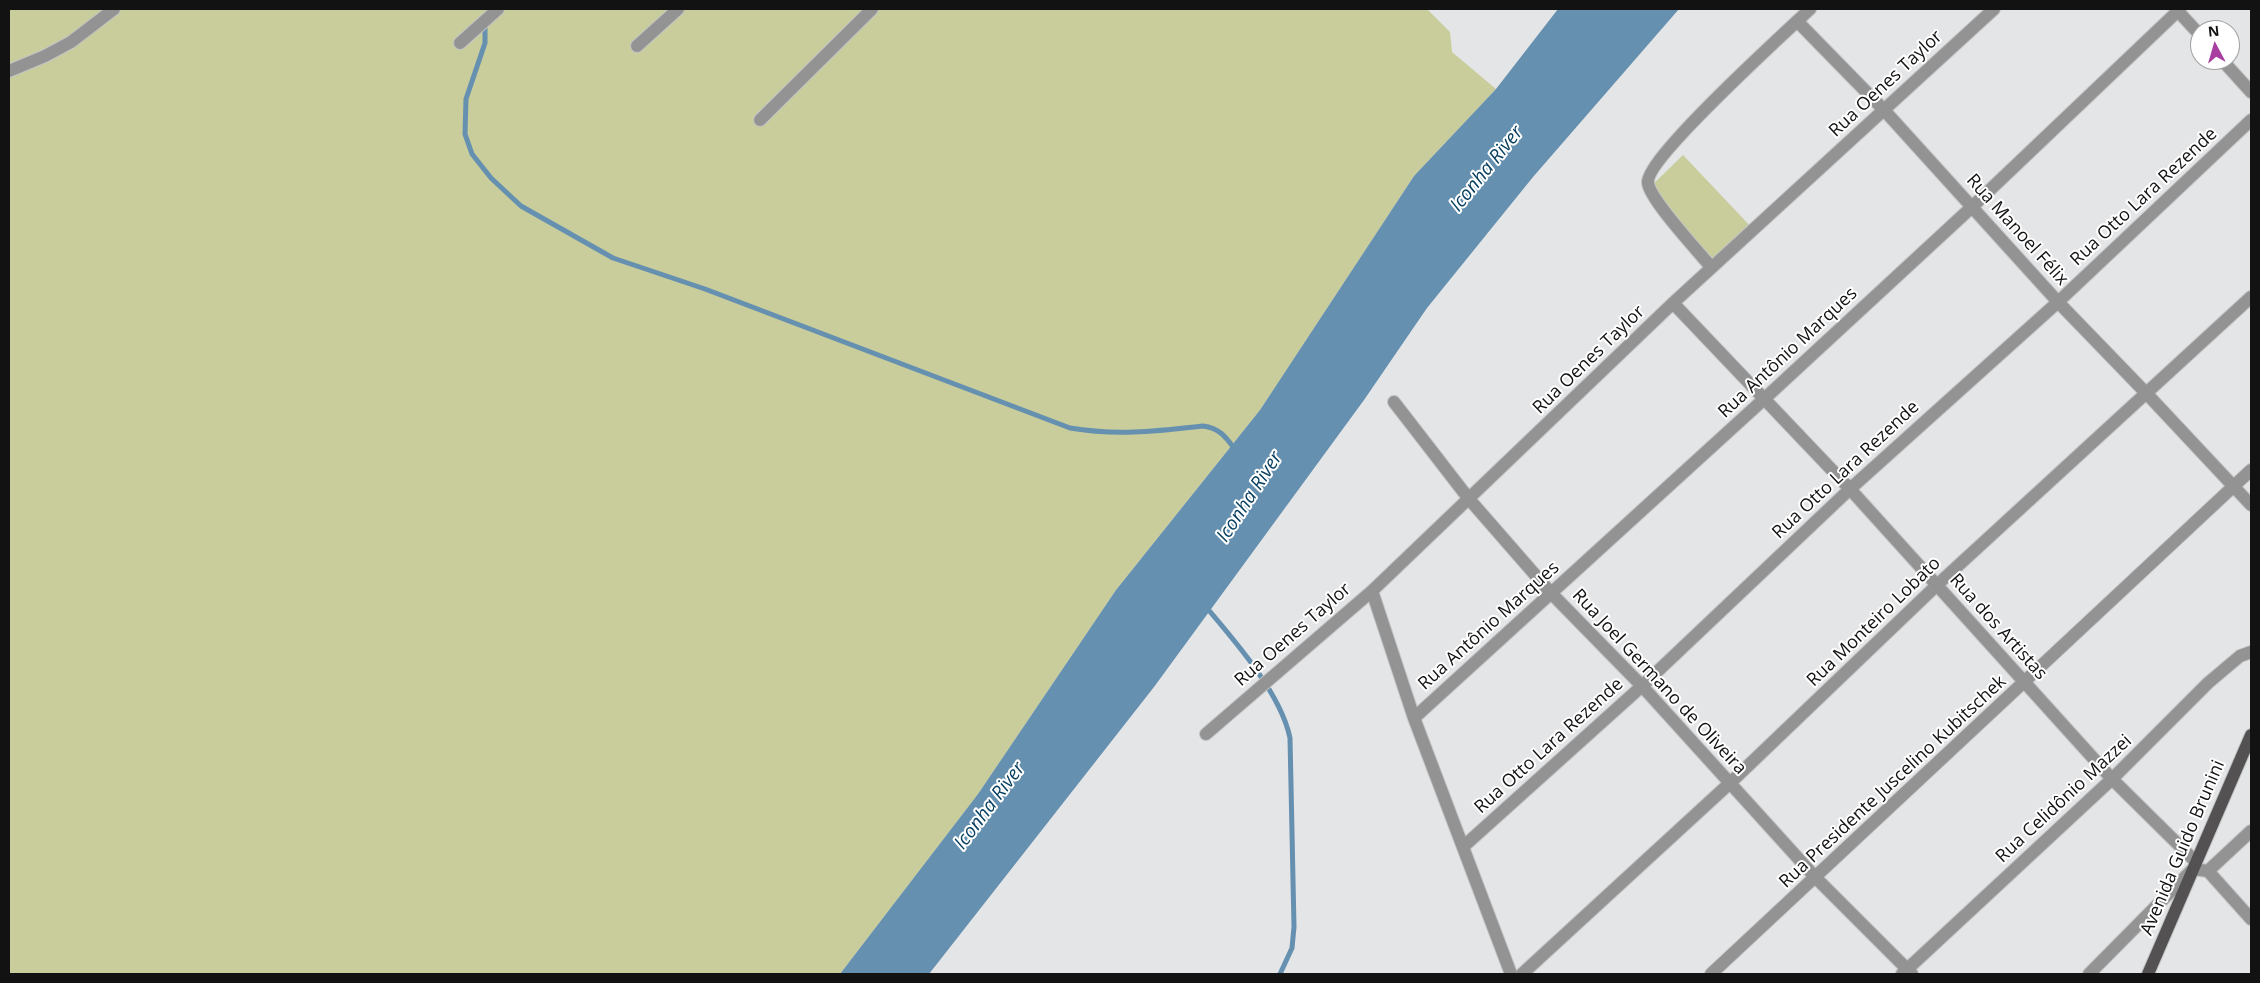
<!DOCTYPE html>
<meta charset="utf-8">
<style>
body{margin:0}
#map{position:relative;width:2260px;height:983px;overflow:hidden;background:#e4e5e7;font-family:"Open Sans",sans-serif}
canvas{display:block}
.frame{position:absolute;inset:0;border:10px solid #121213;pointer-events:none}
.north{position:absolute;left:2190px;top:20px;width:50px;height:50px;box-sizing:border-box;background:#fff;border:1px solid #a0a0a1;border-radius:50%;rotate:354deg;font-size:14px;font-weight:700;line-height:20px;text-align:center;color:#121213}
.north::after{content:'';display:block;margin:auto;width:18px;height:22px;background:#a83e9f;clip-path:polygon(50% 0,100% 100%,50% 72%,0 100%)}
</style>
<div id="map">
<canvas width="2260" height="983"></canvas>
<div class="frame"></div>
<div class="north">N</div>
</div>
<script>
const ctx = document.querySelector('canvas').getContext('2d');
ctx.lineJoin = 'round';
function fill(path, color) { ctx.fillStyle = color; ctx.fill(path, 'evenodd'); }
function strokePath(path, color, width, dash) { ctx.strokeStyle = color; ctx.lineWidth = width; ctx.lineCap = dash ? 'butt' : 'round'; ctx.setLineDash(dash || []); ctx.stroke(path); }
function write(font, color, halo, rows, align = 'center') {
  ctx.font = font + ' "Open Sans",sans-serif'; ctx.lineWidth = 4; ctx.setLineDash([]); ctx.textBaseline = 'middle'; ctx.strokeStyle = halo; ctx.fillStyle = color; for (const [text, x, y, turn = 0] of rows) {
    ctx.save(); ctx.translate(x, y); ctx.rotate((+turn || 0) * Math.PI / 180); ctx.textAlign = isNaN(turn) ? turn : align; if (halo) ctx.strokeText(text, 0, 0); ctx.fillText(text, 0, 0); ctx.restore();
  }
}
const green = new Path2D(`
 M9,9H1427L1450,32L1452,52L1496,89L1414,176L1260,410L1116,590L978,794L840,974H9Z
 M1683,155L1754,230L1710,275L1645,192Z`);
const water = new Path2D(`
 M1558,9H1679L1533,177L1427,308L1364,400L1154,687L929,974H840L978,794L1116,590L1260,410L1414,176L1496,89Z`);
const stream = new Path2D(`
 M485,24V43L466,99L465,134L472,154L491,178L521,206L613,258L705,289L1070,428C1117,436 1157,431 1203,426C1219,428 1225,436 1234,448
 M1206,607C1235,641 1281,694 1290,738L1294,927L1292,948L1280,974`);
const minor = new Path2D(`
 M2176,9L2200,35
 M1797,21L1884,110L2058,302L2147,394L2251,505
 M460,43L498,9
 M637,46L678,9
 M2222,60L2251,92
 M9,71L45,56L71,42L114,9
 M760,120L872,9
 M1711,267C1698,251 1650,200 1648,183C1645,159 1786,32 1810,9
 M1673,303L1850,489L2112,779L2196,862
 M1394,402L1469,499L1551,593L1642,686L1816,878L1912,974
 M1372,591L1414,718L1511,974
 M1414,718L1763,400L1973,206L2180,9
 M1206,734L1372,591L1673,303L1994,9
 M1464,846L1642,686L1850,489L2058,302L2251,120
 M2208,871L2251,919
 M1522,974L1730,783L1937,585L2251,297
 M1711,974L2251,470
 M1902,974L2112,779L2208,683L2240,656L2251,652
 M2089,974L2193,869L2208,871L2251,831`);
const major = new Path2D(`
 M2148,974L2251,735`);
const streetNames = [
 ["Rua Oenes Taylor",1886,84,-43],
 ["Rua Otto Lara Rezende",2144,197,-43],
 ["Rua Manoel Félix",2017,230,48],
 ["Rua Antônio Marques",1788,353,-43],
 ["Rua Oenes Taylor",1589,360,-44],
 ["Rua Otto Lara Rezende",1846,470,-43],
 ["Rua Monteiro Lobato",1874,622,-44],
 ["Rua Antônio Marques",1489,626,-42],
 ["Rua dos Artistas",1998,627,48],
 ["Rua Oenes Taylor",1293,635,-41],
 ["Rua Joel Germano de Oliveira",1659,682,47],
 ["Rua Otto Lara Rezende",1549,746,-42],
 ["Rua Presidente Juscelino Kubitschek",1893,782,-43],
 ["Rua Celidônio Mazzei",2064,799,-43],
 ["Avenida Guido Brunini",2183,848,-67]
];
const waterNames = [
 ["Iconha River",1487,169,-51],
 ["Iconha River",1250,497,-57],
 ["Iconha River",990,806,-53]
];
fill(green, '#c8cd9b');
fill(water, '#6690b0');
strokePath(stream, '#6690b0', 5);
strokePath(minor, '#c2c3c5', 14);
strokePath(major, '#c2c3c5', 14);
strokePath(minor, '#949393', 12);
strokePath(major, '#535151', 12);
write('18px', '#121213', '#fff', streetNames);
write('italic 19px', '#094061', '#fff', waterNames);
</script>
